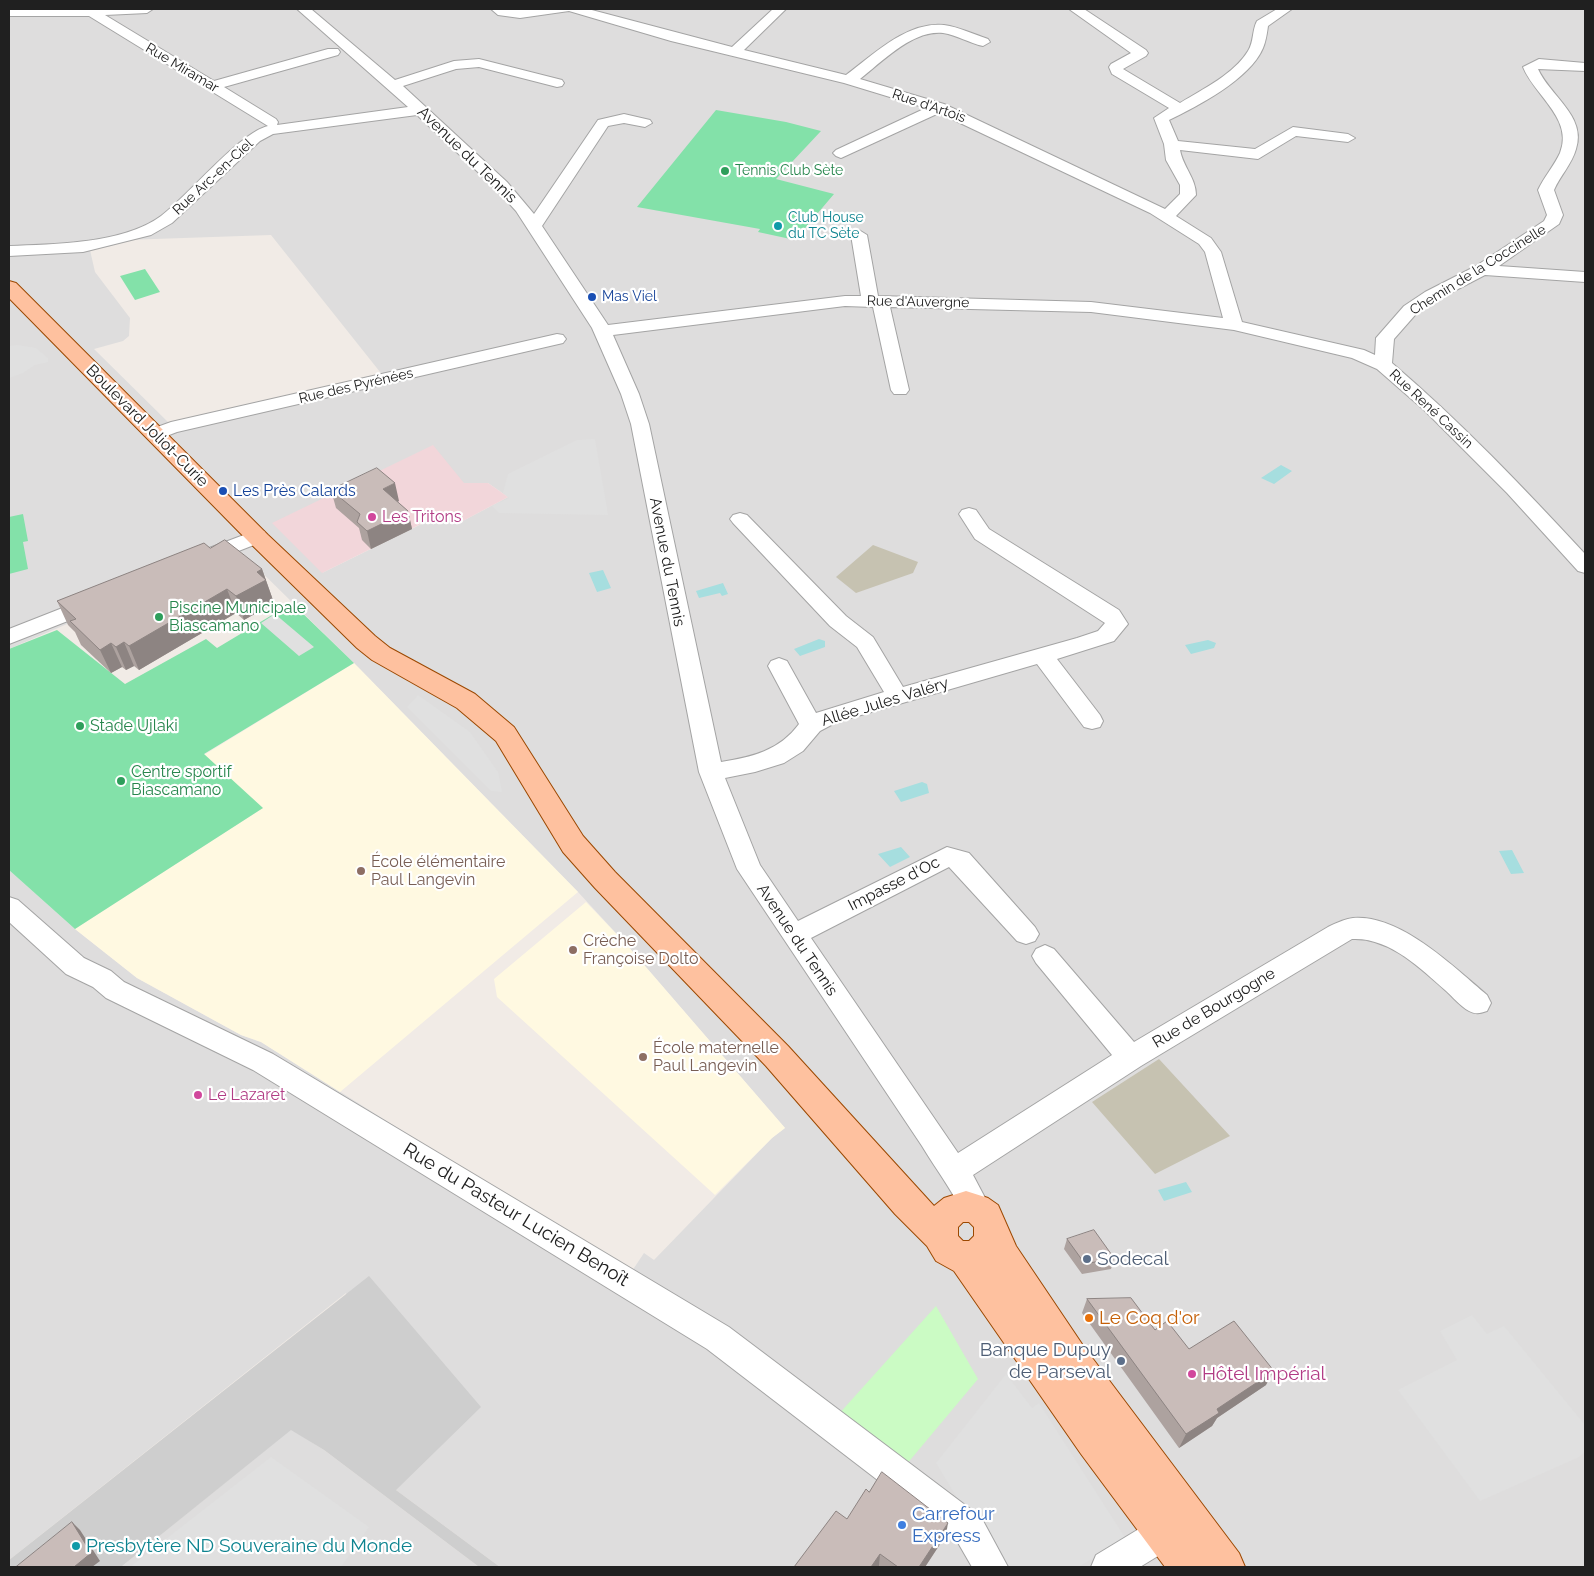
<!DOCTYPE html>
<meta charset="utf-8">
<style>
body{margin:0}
#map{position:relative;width:1594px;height:1576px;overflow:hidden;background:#f1ebe6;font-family:Raleway,sans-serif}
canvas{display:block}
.frame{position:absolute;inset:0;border:10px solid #202020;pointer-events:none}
</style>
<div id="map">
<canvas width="1594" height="1576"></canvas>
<div class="frame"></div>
</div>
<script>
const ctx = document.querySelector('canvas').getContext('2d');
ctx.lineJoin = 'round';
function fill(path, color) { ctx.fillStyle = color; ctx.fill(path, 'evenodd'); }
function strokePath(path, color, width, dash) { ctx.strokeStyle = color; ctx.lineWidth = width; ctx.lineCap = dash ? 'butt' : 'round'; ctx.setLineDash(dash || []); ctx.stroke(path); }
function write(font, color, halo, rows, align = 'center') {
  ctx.font = font + ' Raleway,sans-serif'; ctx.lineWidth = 4.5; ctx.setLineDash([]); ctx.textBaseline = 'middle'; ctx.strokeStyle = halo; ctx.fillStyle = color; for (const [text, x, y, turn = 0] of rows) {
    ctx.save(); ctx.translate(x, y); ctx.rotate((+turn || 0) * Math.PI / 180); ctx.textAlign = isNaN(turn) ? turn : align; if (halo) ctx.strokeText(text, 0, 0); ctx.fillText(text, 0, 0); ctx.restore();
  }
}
const residential = new Path2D(`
 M9,9H1585V1567H500L396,1490L346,1293L9,1560V870L75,929L137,978L241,1035L261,1042L630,1274L644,1253L654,1260L772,1138L785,1128L626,944L578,892L354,663L239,550L9,649ZM271,235L384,377L171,425L94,349L123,341L129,336L130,318L95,272L90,250L111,246L125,240ZM464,483H488L508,497L459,523L446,512L322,573Z
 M291,1429L324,1450L479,1567H121Z`);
const commercial = new Path2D(`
 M433,445L464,483H488L508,497L459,523L445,512L322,573L272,523Z`);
const education = new Path2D(`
 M354,663L578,892L340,1092L261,1042L241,1035L137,978L75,929L263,808L204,755Z
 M586,902L626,944L785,1128L772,1138L715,1195L497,997L494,979Z`);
const religious = new Path2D(`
 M369,1276L481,1407L396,1490L500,1567H479L324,1450L291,1430L121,1567H9V1560Z`);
const construction = new Path2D(`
 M873,545L918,562L913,573L856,593L836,577Z
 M1159,1059L1230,1136L1155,1174L1092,1102Z`);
const park = new Path2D(`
 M936,1306L978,1379L906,1465L837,1416Z`);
const pitch = new Path2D(`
 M716,110L786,122L821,131L776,179L834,194L795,240L758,232L760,229L637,207Z
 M145,269L160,292L135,300L120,276Z
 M23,514L28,541L23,542L28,569L9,574V517Z
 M292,603L354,663L204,754L263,808L75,929L9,870V649L57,630L125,684L206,639L217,648Z`);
const parking = new Path2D(`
 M18,345L36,348L48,358V362L35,365L23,373L9,378V346Z
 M595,439L608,515L499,513L492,506L509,498L503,493L508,474L577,440Z
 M275,614L314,647L299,656L261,623Z
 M418,695L470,732L498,772L502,792L491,791L407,707Z
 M1472,1315L1487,1334L1504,1326L1585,1425V1452L1579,1457L1480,1501L1398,1390L1457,1360L1440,1331Z
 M1006,1374L1032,1408L1039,1403L1126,1539L1078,1567H999L936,1463Z
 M271,1457L369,1527L341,1567H130Z`);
const water = new Path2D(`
 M1281,465L1292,471L1274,484L1261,478Z
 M603,570L611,588L597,592L589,573Z
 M723,583L728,594L722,596L720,593L699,598L696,591Z
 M819,639L825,641V647L800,656L794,649Z
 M1208,640L1216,643L1214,648L1191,654L1185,645Z
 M922,782L927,784L929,793L901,802L894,791Z
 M901,847L910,857L890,867L878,854Z
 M1512,850L1524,873L1511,874L1499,851Z
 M1186,1182L1192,1192L1164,1201L1158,1190Z`);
const minor = new Path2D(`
 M9,9H153L147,13L105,15L214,81L328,49H338L340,52L338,55L224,87L276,119L278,122L277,125L408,107L297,9H311L395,80L454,61L479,59L562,80L564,83L562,86L557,87L479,67L456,69L403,86L507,182L534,214L598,120L624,114L650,120L652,123L645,127L624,123L608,126L542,226L608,325L845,296H861L851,235L859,230L867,235L878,296L1091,302L1223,318L1205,252L1199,244L1150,213L939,113L841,158L836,156L833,153L836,150L926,108L844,83L671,41L569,11L520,18L498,15L491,9H588L732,47L773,9H786L744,50L846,75C873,55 907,21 944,25C959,27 973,34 988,39L990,42L983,46C969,43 957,35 943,33C912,30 882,62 860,79L944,104L1165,209L1180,194V185L1166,160L1164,144L1154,118L1169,108L1112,74L1109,67L1111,64L1131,53L1069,9H1084L1146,50L1148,53L1146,56L1123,69L1180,103C1203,89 1234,74 1248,51C1254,42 1252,30 1257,21L1277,9H1292L1268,26C1267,33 1266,41 1263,48C1250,79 1198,106 1169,120L1178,141L1255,149L1293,127L1348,134L1355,138L1348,142L1296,136L1258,159L1180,150C1183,167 1196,178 1196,195L1176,216L1211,238L1221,252L1242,322L1364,350L1375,355L1376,338L1404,306L1425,292L1476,266L1544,221L1547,215L1538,190C1544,177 1554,166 1560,153C1574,119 1534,95 1523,67L1539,59L1585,63V71L1538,69C1549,95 1587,116 1576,149C1572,164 1560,176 1554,190L1563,215L1559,224L1499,266L1585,272V282L1485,275L1437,300L1416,314L1394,339L1392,363C1461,422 1523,487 1585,554V573L1578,571L1507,493L1424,410L1377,369L1352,358L1234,330L1091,312L890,307L909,390L906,394H894L891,390L873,307L845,306L613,335L639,394L649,424L721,762C752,757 779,751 799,724L768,666L771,661L779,658L787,661L816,713L884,692L857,647L830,626L733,523L730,519L733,515L740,513L747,515L846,616L873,637L903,687L1077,638L1098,631L1105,623L975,539L959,514L962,510L969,508L976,510L989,529L1119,610L1128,624L1114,641L1057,659L1100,715L1103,721L1100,727L1092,729L1084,727L1037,664L837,722L820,731L803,751L784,763L755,772L725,778L760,865L798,921L947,847L969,853L1035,927L1039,934L1035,941L1026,944L1017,941L949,867L811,938L958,1153L1112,1055L1036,963L1032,956L1036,949L1045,945L1054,949L1134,1042L1328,927C1336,923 1345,919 1353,918C1400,914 1454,967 1487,995L1491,1003L1487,1011C1481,1013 1476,1015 1469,1011C1460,1006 1453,997 1445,990C1420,968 1389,937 1352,939L1141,1066L973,1175L992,1211L987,1221L977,1225L967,1221C955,1194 937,1171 922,1146L737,869L699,772L631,424L621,394L592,328L516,211L495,188L417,115L273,134L260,141L172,223L151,235L83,252L9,256V246C54,244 123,244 161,216C188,196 239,133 268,126L89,16H9Z
 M557,334L563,335L566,339L563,343L177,432L156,440L149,438L147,434L149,430L171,422Z
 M257,530L264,531L267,536L264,541L203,565L196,563L193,558L196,553Z
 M93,596L101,598L104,603L101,608L9,644V629Z
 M9,897L18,900L84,958L111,971L124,982L273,1054L729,1327L981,1517L1008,1567H972L957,1541L707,1349L253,1070L106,998L93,987L66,974L9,922Z
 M1174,1507L1186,1512L1191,1524L1186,1536L1176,1545L1140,1567H1091L1096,1555L1152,1521L1162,1512Z`);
const major = new Path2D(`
 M9,281L16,283L268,535L375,636L390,648L475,694L514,727L583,836L615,872L788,1046L934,1206L944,1198L966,1191L988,1198L998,1205L1016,1246L1084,1347L1239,1553L1245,1567H1165L1081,1454L954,1271L936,1261L927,1246L895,1214L766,1066L595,888L563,852L496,741L457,708L372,660L357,648L252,545L9,298ZM963,1222H969L974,1227V1236L969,1241H963L958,1236V1227Z`);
const wall = new Path2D(`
 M331,490L399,501L397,502L408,511L412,529L371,549L362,540L359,528L336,508Z
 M210,548L262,569L274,603L244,620L236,613L139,670L134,666L126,670L122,667L111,673L81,645L75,632L68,625L57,601Z
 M1067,1239L1114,1258L1111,1269L1082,1274L1064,1249Z
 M1087,1299L1189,1349L1266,1385L1217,1418L1212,1426L1179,1448L1082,1313Z
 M847,1519L946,1535L925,1567H881L879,1566L878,1567H794Z`);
const shadedWall = new Path2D(`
 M395,483L399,501L387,507L383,489Z
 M408,511L412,529L371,549L367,531Z
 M262,569L274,603L244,620L236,596L257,572Z
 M227,589L236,613L139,670L129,646Z
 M124,642L134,666L126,670L116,647Z
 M111,643L122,667L111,673L100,650Z
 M1274,1371L1266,1385L1217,1418L1212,1426L1179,1448L1186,1434L1217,1409Z
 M72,1522L80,1530L100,1561L92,1567H74Z
 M948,1523L946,1535L925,1567H919Z
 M880,1554L879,1566L878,1567H871Z`);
const building = new Path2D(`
 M377,468L395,483L383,489L408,511L367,531L357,522L360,514L331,490Z
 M225,540L262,569L257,572L266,580L236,596L227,589L129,646L124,642L116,647L111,643L100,650L70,621L76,619L57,601L204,543L210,548Z
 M1094,1230L1114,1258L1085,1264L1067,1239Z
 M1131,1298L1155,1330L1167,1321L1189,1349L1234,1321L1274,1371L1217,1409L1219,1413L1186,1434L1087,1299Z
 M882,1472L948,1523L919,1567H898L880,1554L871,1567H794L836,1511L847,1519L866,1489L869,1492Z
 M72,1522L91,1553L74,1567H16Z`);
const markers = [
 [725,171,5,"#2e9e5b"],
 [778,226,5,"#0f9aa8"],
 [592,297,5,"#1a4fb4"],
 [223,491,5,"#1a4fb4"],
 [372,517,5,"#d1479c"],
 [159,617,5,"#2e9e5b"],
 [80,726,5,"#2e9e5b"],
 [121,781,5,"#2e9e5b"],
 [361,871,5,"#8d6e63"],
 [573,950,5,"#8d6e63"],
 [643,1057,5,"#8d6e63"],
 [198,1095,5,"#d1479c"],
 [1087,1259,5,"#5c6f8a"],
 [1089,1318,5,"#e8710a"],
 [1121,1361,5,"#5c6f8a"],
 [1192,1374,5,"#d1479c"],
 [902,1525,5,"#3f7fe0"],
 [76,1546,5,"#0f9aa8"]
];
const farStreetnames = [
 ["Rue Miramar",182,68,31],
 ["Rue d'Artois",929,106,19],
 ["Rue Arc-en-Ciel",213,177,-43],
 ["Chemin de la Coccinelle",1478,270,-32],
 ["Rue d'Auvergne",918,302,1],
 ["Rue des Pyrénées",356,386,-13],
 ["Rue René Cassin",1431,409,43]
];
const farLeisurenames = [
 ["Tennis Club Sète",735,171]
];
const farCulturenames = [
 ["Club House",788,218],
 ["du TC Sète",788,234]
];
const farTransitnames = [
 ["Mas Viel",602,297]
];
const streetNames = [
 ["Avenue du Tennis",467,155,44],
 ["Boulevard Joliot-Curie",147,426,45],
 ["Avenue du Tennis",667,562,79],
 ["Allée Jules Valéry",885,702,-17],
 ["Impasse d'Oc",894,884,-27],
 ["Avenue du Tennis",797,940,56],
 ["Rue de Bourgogne",1214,1008,-31]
];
const transitNames = [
 ["Les Près Calards",233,491]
];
const hotelNames = [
 ["Les Tritons",382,517],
 ["Le Lazaret",208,1095]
];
const leisureNames = [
 ["Piscine Municipale",169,608],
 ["Biascamano",169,626],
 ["Stade Ujlaki",90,726],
 ["Centre sportif",131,772],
 ["Biascamano",131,790]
];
const educationNames = [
 ["École élémentaire",371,862],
 ["Paul Langevin",371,880],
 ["Crèche",583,941],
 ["Françoise Dolto",583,959],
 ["École maternelle",653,1048],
 ["Paul Langevin",653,1066]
];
const nearStreetnames = [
 ["Rue du Pasteur Lucien Benoît",516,1215,31]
];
const nearServicenames = [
 ["Sodecal",1097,1259],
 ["Banque Dupuy",1111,1350,"right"],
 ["de Parseval",1111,1372,"right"]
];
const nearFoodnames = [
 ["Le Coq d'or",1099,1318]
];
const nearHotelnames = [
 ["Hôtel Impérial",1202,1374]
];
const nearShopnames = [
 ["Carrefour",912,1514],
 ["Express",912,1536]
];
const nearCulturenames = [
 ["Presbytère ND Souveraine du Monde",86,1546]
];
fill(residential, '#dedddd');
fill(commercial, '#f2d6da');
fill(education, '#fff9e1');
fill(religious, '#cecece');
fill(construction, '#c6c2b1');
fill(park, '#cbfbc4');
fill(pitch, '#83e1a9');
fill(parking, '#e0e0e0');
fill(water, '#a6dedf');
strokePath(minor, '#a4a4a4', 2);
strokePath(major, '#9c4800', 2);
fill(minor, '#fff');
fill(major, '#fec19f');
fill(wall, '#ada29f');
fill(shadedWall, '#8d8482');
fill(building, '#c9bcb9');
strokePath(building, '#8d8482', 1);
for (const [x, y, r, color] of markers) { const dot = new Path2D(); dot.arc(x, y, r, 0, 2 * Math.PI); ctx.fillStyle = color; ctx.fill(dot); strokePath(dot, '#fff', 2); }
write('14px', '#202020', '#fff', farStreetnames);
write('14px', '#27864d', '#fff', farLeisurenames, 'left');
write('14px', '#0d838f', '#fff', farCulturenames, 'left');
write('14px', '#164399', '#fff', farTransitnames, 'left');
write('16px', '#202020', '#fff', streetNames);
write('16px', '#164399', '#fff', transitNames, 'left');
write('16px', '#b23c85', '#fff', hotelNames, 'left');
write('16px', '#27864d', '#fff', leisureNames, 'left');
write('16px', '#785e54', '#fff', educationNames, 'left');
write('19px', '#202020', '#fff', nearStreetnames);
write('19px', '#4e5e75', '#fff', nearServicenames, 'left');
write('19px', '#c56008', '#fff', nearFoodnames, 'left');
write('19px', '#b23c85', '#fff', nearHotelnames, 'left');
write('19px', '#366cbe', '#fff', nearShopnames, 'left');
write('19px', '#0d838f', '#fff', nearCulturenames, 'left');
</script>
